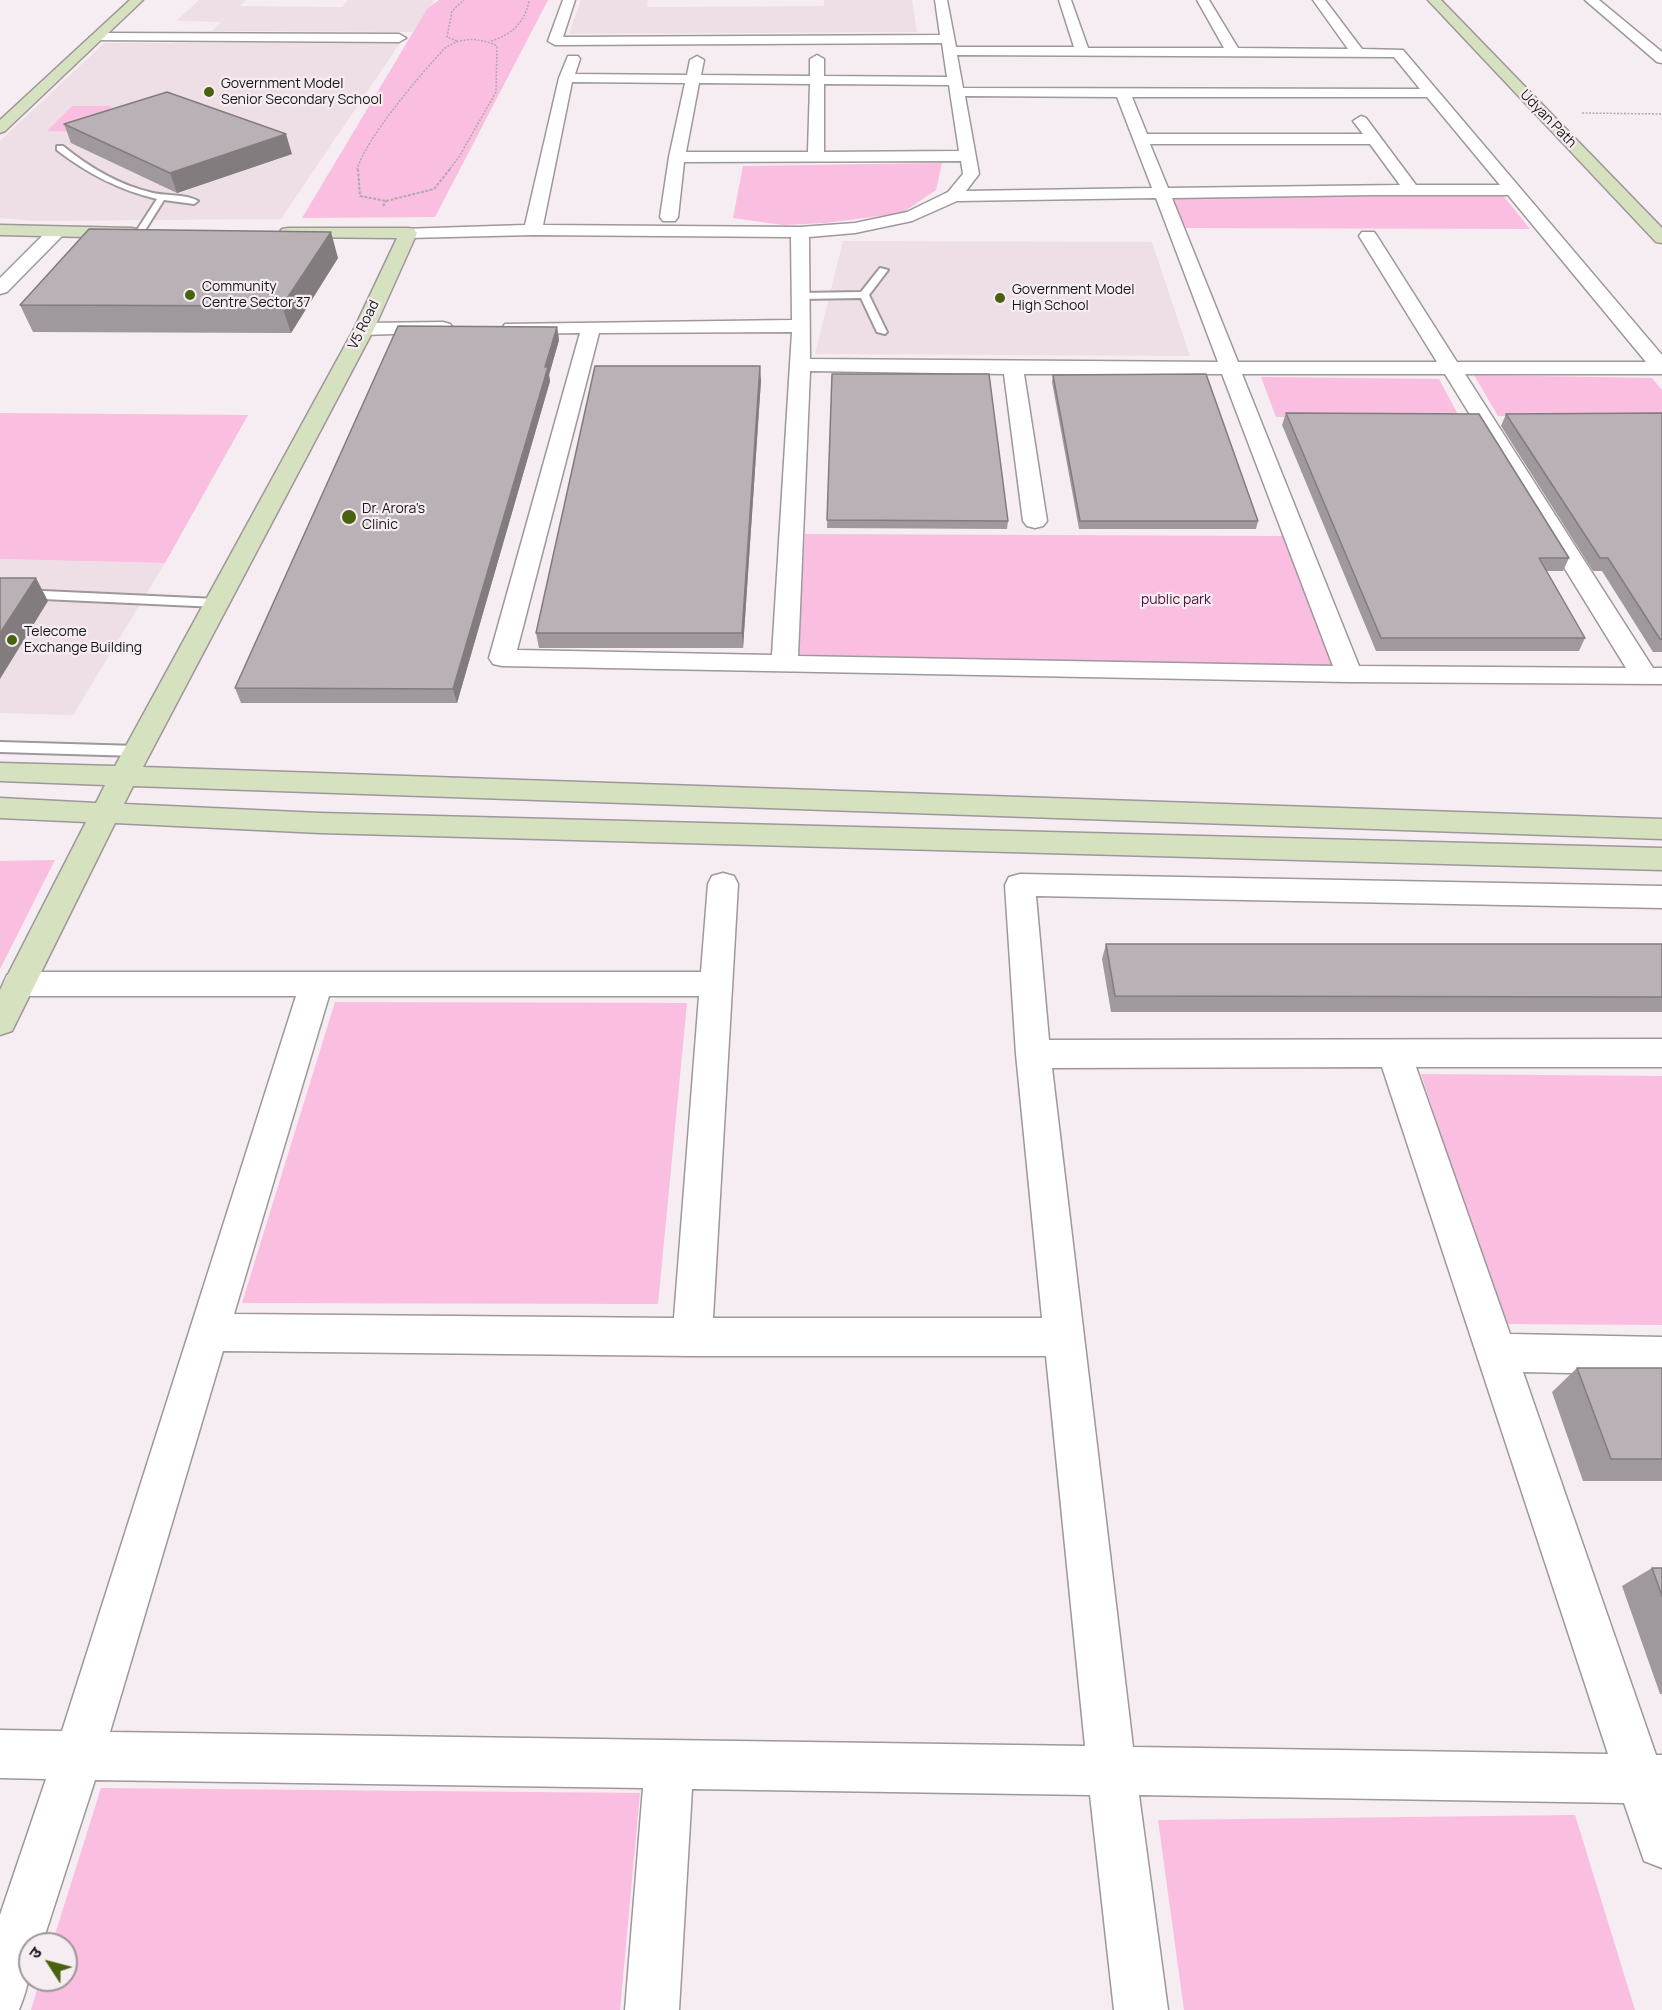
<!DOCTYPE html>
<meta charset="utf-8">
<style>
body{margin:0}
#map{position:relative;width:1662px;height:2010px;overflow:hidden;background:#f5edf1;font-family:Manrope,"Noto Sans Devanagari",sans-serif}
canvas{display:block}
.north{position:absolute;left:18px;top:1932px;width:60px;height:60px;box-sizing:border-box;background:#f5edf1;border:2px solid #9d979a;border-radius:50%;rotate:306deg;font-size:16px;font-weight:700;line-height:24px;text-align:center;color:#191718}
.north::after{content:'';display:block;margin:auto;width:21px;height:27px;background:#496210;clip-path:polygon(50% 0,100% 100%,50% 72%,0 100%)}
</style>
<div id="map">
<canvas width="1662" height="2010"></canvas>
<div class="north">उ</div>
</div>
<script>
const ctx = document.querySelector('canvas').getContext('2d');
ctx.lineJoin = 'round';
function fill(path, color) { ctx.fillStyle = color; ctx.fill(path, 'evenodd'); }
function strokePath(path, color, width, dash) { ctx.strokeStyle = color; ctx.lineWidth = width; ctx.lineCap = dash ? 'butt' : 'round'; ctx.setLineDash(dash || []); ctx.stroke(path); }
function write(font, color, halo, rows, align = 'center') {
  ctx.font = font + ' Manrope,sans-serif'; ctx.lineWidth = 4.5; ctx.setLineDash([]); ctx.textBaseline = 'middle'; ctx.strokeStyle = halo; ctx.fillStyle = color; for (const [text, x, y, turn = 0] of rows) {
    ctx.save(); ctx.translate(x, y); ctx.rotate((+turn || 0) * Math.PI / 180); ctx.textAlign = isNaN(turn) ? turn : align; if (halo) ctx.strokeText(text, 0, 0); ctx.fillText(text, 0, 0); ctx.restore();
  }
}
const built = new Path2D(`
 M199,0H246L240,6L342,7L348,0H435L413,32L212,31L221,22L176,21Z
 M581,0H648L647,7L824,6V0H912L917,32L569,34Z
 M104,43H400L281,219L34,221L0,218V141Z
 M843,241L1152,242L1190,356L815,354Z
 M0,559L165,563L73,715L0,713Z`);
const green = new Path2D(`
 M439,0H548L435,217L302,218L427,9Z
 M72,106H112L87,132L47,131Z
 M942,163L936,190L902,213L826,223L783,225L733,218L743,166Z
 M1170,193L1502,194L1530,229L1184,228Z
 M1474,375L1652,378L1662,390V418L1498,416Z
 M1261,377L1439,379L1461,420L1276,417Z
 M0,413L248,415L165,563L0,559Z
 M805,534L1283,536L1334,668L798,656Z
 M55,860L0,969V861Z
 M335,1002L687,1003L658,1304L242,1303Z
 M1421,1074L1662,1076V1325L1503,1324Z
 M101,1788L640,1793L620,2010H31L40,1980H66V1944H52Z
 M1575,1815L1635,2010H1184L1158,1820Z`);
const pathFar1 = new Path2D(`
 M457,41L447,37L452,11L464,0
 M491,41C511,35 526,22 529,0
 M1582,113L1662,114
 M357,170C365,139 421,74 444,49C459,37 480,37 497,46L496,92L459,157L449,170`);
const path = new Path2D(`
 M358,169L360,196L386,201
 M386,201L434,189L450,169
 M383,206L386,201`);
const lane = new Path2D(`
 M57,146H63C90,168 119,185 153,193C166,196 187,194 198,201L194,204L164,200L142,235H136L135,233L157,199C119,190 88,174 57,150Z
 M880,268L888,270L869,295L887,332L885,334L877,332L861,298L802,299L797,296L802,293L861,292Z
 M0,589L217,599L223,603L217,607L0,597Z
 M0,742L138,746L145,751L138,756L0,752Z`);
const street = new Path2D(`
 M563,0H575L563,37L940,35L935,0H947L956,47H1074L1059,0H1071L1088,48H1224L1197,0H1209L1238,48L1348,49L1313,0H1325L1362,49L1403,50L1662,355V374H1465L1653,668H1662V684L1349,682L502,666L493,664L489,658L580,333L512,334L505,332L502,328L505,324L792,320L791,237L533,235L408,238L402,237L399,233L402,229L525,225L559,78L568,56H578L580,59L575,74L687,75L690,60L697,56L704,60L701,75L810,76V59L817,55L824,59V76L947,77L942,43L555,45L548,41ZM957,55L1394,57L1420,89L963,88ZM572,82L685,83L669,157L660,217L663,221H675L678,217L684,162L961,161L963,174L948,192L907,212L855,223L800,227L543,225ZM699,83L810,84L808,152H686ZM824,84L949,85L959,151L824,152ZM965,96L1117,97L1152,188L966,191L979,174ZM1132,97H1427L1500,185H1416L1366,118L1361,116L1353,121L1363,134H1147ZM1150,144H1370L1400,185L1168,188ZM1373,195H1508L1646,362H1457L1377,236L1374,232H1362L1359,236L1437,362H1238L1172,198ZM1156,198L1218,362L810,359L809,237L855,233L912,221L957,201ZM792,332L772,655L517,650L599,333ZM810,371L1004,374L1023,521L1027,526L1035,528L1043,526L1047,521L1024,374H1222L1333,666L798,656ZM1242,374H1445L1626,668L1359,666Z
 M1585,0H1599L1662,52V63L1657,62Z
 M97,33L399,34L406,38L399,42L92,40L90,37Z
 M56,227L62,228L65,232L62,236L7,292L0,294V278L50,228Z
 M443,322L450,324L453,328L450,332L364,335L357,333L354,329L357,325L364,323Z
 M723,873L734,876L738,884L713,1318H1042L1016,1054L1005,885L1009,877L1020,874L1662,886V908L1036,896L1049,1040L1662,1039V1067H1416L1510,1334L1662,1337V1375L1523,1372L1656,1755H1662V1868L1644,1861L1624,1803L1139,1795L1168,2010H1114L1090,1795L692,1789L679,2010H625L643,1788L95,1780L42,1944H30C30,1972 30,1983 19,2010H0V1915L46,1779L0,1778V1730L62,1731L296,996H19L7,993L3,984L7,975L19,972H701L708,884L712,876ZM329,996H699L674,1318L234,1314ZM1382,1067L1608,1754L1133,1747L1052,1068ZM223,1351L692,1356H1046L1085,1746L110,1732Z`);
const secondary = new Path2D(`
 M130,0H143L5,131L0,133V120Z
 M1428,0H1441L1662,228V243L1656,242Z
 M0,225L131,228L137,229L140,233L137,237L131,238L0,235Z
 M288,228H408L414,229L417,233L374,329L143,767L1662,819V839L133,786L124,804L320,813L1662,848V870L320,833L115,823L12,1031L0,1035V990L86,822L0,818V798L96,803L105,785L0,781V763L115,766L354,329L397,238L282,237L279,233L282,229Z`);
const wall = new Path2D(`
 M64,124L292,154L177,193L71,143Z
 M338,258L291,333L33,332L20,305Z
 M557,327L559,340L549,375L550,381L457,703H241L235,688Z
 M832,374L1008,521L1007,529L827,528Z
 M1053,375L1258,521L1256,529H1079L1052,382Z
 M761,380L743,648H539L536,633Z
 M1286,413L1569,558L1563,571H1546L1585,638L1579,651H1376L1282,425Z
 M1662,413V652H1653L1602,571H1593L1501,426L1506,414Z
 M1106,944H1662V1012H1111L1102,959Z
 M1577,1368H1662V1481H1583L1552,1392Z
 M1652,1568H1662V1694H1660L1622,1586Z`);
const shadedWall = new Path2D(`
 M286,134L292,154L177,193L170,173Z
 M331,232L338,258L291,333L282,306Z
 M557,327L559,340L549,375L550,381L457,703L453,689Z
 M760,366L761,380L743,648L742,633Z
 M36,578L48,601L0,679V633Z`);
const building = new Path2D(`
 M167,92L286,134L170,173L64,124Z
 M89,229L331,232L282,306L20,305Z
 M398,326L557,327L545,367H548L453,689L235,688Z
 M595,366H760L742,633H536Z
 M832,374H989L1008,521L827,520Z
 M1206,374L1258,521H1080L1053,375Z
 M1286,413L1479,414L1569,558H1539L1585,638H1381Z
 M1662,413V639H1660L1608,558H1600L1506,414Z
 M0,578H36L0,633Z
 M1106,944H1662V997L1115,996Z
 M1577,1368H1662V1459H1611Z
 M1652,1568H1662V1596Z`);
const markers = [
 [209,92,6,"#496210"],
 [190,295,6,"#496210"],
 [1000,298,6,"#496210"],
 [349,517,8,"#496210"],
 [12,640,6,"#496210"]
];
const farPoinames = [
 ["Government Model",221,84],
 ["Senior Secondary School",221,100],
 ["Community",202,287],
 ["Centre Sector 37",202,303],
 ["Government Model",1012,290],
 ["High School",1012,306],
 ["Dr. Arora's",362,509],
 ["Clinic",362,525],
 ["Telecome",24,632],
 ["Exchange Building",24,648]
];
const farStreetnames = [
 ["Udyan Path",1548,119,46],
 ["V5 Road",364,325,-64]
];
const farParknames = [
 ["public park",1176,600]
];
fill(built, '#eedfe7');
fill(green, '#f9bee0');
strokePath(lane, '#9e979b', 4);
strokePath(street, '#9e979b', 3);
strokePath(secondary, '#9e979b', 3);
strokePath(pathFar1, '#b0aaad', 1.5, [2, 1.5]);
strokePath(path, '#b0aaad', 2, [3, 1.5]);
fill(lane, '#fff');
fill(street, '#fff');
fill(secondary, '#d6e1bf');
fill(wall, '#9f989c');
fill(shadedWall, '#827c7f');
fill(building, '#b9b1b5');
strokePath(building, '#827c7f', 1.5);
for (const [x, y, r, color] of markers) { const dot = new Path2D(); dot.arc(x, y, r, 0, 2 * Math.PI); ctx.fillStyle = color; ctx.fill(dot); strokePath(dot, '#f5edf1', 2); }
write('14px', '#191718', '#f5edf1', farPoinames, 'left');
write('14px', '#191718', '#f5edf1', farStreetnames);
write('14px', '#50103c', '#f5edf1', farParknames);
</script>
